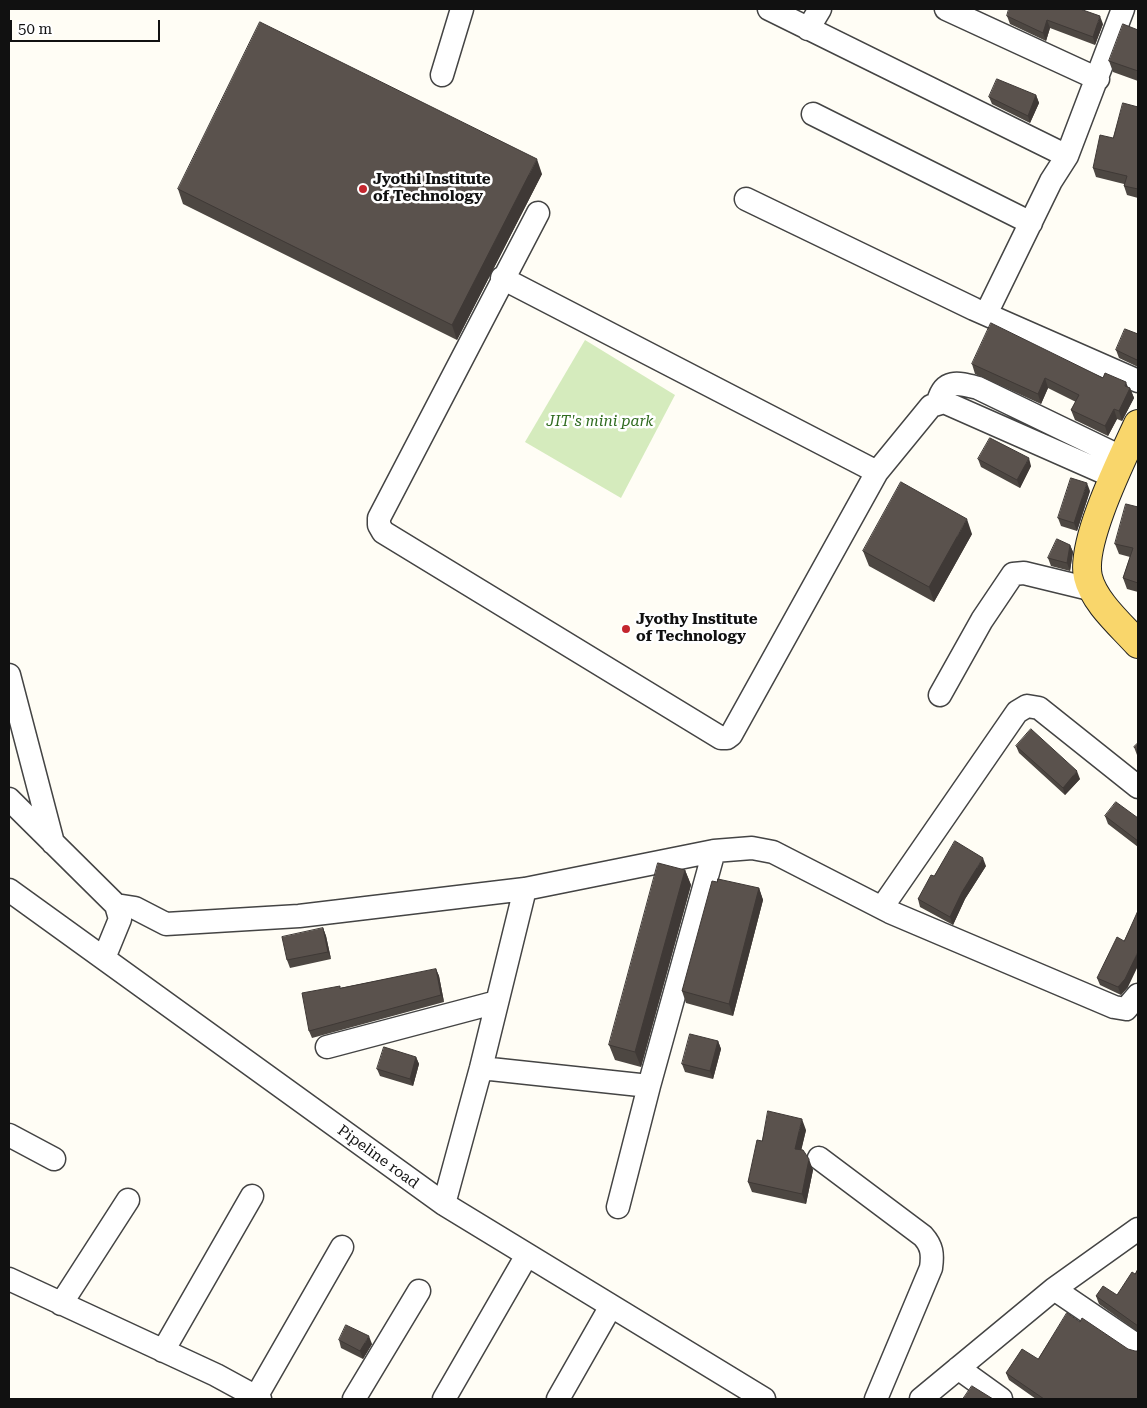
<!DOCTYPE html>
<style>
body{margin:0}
#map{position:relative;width:1147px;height:1408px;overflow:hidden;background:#fffdf5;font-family:"Roboto Serif",serif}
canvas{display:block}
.frame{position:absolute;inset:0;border:10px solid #111;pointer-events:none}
.scale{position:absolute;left:10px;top:20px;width:150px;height:22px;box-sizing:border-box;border:2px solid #111;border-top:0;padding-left:6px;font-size:15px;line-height:18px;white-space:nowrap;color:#111;-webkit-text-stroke:4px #fff;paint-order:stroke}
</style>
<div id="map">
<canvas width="1147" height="1408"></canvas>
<div class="frame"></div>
<div class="scale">50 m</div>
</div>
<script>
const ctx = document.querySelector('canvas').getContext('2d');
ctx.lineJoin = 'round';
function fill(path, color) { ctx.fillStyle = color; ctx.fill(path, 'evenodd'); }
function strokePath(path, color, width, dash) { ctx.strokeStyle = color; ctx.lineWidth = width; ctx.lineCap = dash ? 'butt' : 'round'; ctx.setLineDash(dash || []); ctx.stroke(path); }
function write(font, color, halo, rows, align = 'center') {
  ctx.font = font + ' "Roboto Serif",serif'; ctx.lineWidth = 5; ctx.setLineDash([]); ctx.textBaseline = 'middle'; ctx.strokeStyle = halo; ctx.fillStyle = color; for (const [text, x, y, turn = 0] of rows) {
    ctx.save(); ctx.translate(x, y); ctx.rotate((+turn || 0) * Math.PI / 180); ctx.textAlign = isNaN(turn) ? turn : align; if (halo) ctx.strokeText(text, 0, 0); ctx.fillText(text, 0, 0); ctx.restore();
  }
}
const green = new Path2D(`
 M585,340L675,395L621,498L525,442Z`);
const minor = new Path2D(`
 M769,9L1067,156
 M946,9L1098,79
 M808,29L820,9
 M442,75L462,9
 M813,114L1031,223
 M746,199L974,309L1138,381
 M538,213L379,518V525L383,532L721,738H727L731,735L877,472L931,406L944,402L1114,477
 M502,278L877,472
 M986,314L1051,181L1067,156L1123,9
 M938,402C944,378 959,383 978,388L1123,458
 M9,675L53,843
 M940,695L982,620L1013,574L1024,573L1094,590
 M9,799L116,905L120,919L104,958
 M9,890L444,1204L764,1399
 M116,905L135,908L166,924L299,916L525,889L714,851L752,848L773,852L890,912L1114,1007L1126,1009L1138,995
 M883,906L1017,712L1027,706L1039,708L1138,787
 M327,1047L497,1002
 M481,1068L649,1086
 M9,1135L54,1159
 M819,1158L923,1236C932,1246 933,1254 931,1268L876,1399
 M444,1204L481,1068L525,889
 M618,1207L649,1086L714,851
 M9,1279L216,1375L260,1399
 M1054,1289L1138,1346
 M61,1304L128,1200
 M163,1351L252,1196
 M958,1368L1001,1399
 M256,1397L342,1247
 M354,1399L419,1291
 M444,1399L527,1255
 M558,1399L611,1306
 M921,1399L1054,1289L1138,1229`);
const major = new Path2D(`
 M1138,424C1123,457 1080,542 1088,577C1094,602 1121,625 1138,644`);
const wall = new Path2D(`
 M1007,16L1103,24L1095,45L1050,28L1046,41L1010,24Z
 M1138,30V81L1113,72L1109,61Z
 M1036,95L1039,103L1030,123L992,104L989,97Z
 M1138,107V198L1127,195L1124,186V184L1096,177L1093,168L1113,138Z
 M542,174L457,340L183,204L178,189Z
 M1138,334V367L1119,358L1116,350Z
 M972,364L1103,378L1130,388L1134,398L1122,421L1117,419L1108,436L1075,420L1071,410L1076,402L1048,388L1041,404L975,374Z
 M978,459L1031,466L1020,488L981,467Z
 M1090,491L1077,531L1061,526L1058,518Z
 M1138,507V592L1127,589L1123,578L1130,557L1119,554L1115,544Z
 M972,534L934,602L869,566L863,551Z
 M1070,545L1073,552L1070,571L1051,566L1048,558Z
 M1016,746L1080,779L1065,795L1019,753Z
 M1134,747L1138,750V756L1137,755Z
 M1105,816L1138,818V847L1108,824Z
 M986,866L965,899L953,925L920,907L918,899L934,876Z
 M685,870L691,885L641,1067L615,1060L609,1045Z
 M717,882L759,888L763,900L733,1016L686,1003L682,991Z
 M323,928L326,936L331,959L290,968L287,960Z
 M436,969L439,976L444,1002L312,1038L309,1031L341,988Z
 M1097,978L1128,987L1121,995L1100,985Z
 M718,1041L721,1049L713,1079L685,1072L682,1064Z
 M416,1057L419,1064L413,1086L380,1076L377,1069Z
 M806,1130L801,1150L813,1170L806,1204L752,1192L748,1182L762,1141Z
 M1138,1269V1332L1099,1304L1096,1296L1117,1295L1135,1274Z
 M339,1340L372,1344L363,1359L341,1348Z
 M1038,1359L1138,1399H1036L1009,1380L1006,1373Z`);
const shadedWall = new Path2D(`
 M1100,16L1103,24L1095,45L1093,37Z
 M1047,20L1050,28L1046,41L1043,33Z
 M1036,95L1039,103L1030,123L1028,116Z
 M537,159L542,174L457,340L452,325Z
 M1045,378L1048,388L1041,404L1038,394Z
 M1126,382L1129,390L1130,388L1134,398L1122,421L1119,411Z
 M1114,409L1117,419L1108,436L1105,426Z
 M1029,458L1031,466L1020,488L1017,480Z
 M1087,483L1090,491L1077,531L1074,523Z
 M967,519L972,534L934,602L929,587Z
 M1070,545L1073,552L1070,571L1067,563Z
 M1077,771L1080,779L1065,795L1063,788Z
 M983,858L986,866L965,899L953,925L950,917L962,892Z
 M685,870L691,885L641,1067L635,1052Z
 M759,888L763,900L733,1016L729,1004Z
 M323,928L326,936L331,959L328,952Z
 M1138,952V966L1128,987L1121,995L1118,987Z
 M436,969L439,976L444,1002L441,995Z
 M718,1041L721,1049L713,1079L710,1071Z
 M416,1057L419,1064L413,1086L410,1079Z
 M802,1119L806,1130L799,1160L795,1149Z
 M809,1159L813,1170L806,1204L802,1194Z
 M369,1336L372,1344L363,1359L360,1351Z`);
const building = new Path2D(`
 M1009,9H1080L1100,16L1093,37L1047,20L1043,33L1007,16Z
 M260,22L537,159L452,325L178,189Z
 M1123,24L1138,30V71L1109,61Z
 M997,79L1036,95L1028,116L989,97Z
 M1123,103L1138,107V189L1124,186L1127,176L1093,168L1100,135L1113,138Z
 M991,323L1103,378L1105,373L1126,382L1125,386L1130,388L1119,411L1114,409L1105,426L1071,410L1079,395L1045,378L1038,394L972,364Z
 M1125,329L1138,334V358L1137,360L1116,350Z
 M990,438L1029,458L1017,480L978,459Z
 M1071,478L1087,483L1074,523L1058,518Z
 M901,482L967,519L929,587L863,551Z
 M1126,504L1138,507V583L1123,578L1133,548L1115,544Z
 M1057,539L1070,545L1067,563L1048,558Z
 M1031,729L1077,771L1063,788L1016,746Z
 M1138,743V750L1134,747Z
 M1116,802L1138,818V841L1105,816Z
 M955,841L983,858L962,892L950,917L918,899L931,875L934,876Z
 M658,863L685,870L635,1052L609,1045Z
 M718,879L759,888L729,1004L682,991L712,881L717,882Z
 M1138,911V952L1125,979L1118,987L1097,978L1117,937L1124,941Z
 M323,928L328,952L287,960L282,937Z
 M436,969L441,995L309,1031L302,993L340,986V988Z
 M690,1034L718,1041L710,1071L682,1064Z
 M384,1047L416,1057L410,1079L377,1069Z
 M768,1111L802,1119L795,1149L803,1150L809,1159L802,1194L748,1182L757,1140L762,1141Z
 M1138,1269V1326L1096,1296L1103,1286L1117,1295L1132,1272L1135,1274Z
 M1067,1313L1080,1322L1082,1318L1128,1349L1135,1351H1138V1399H1044L1006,1373L1022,1349L1038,1359Z
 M346,1325L369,1336L360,1351L339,1340Z
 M972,1386L993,1399H963Z`);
const markers = [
 [363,189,5,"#c4262e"],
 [626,629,5,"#c4262e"]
];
const poiNames = [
 ["Jyothi Institute",373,180],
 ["of Technology",373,197],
 ["Jyothy Institute",636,620],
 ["of Technology",636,637]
];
const parkNames = [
 ["JIT's mini park",600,422]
];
const streetNames = [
 ["Pipeline road",378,1157,36]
];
fill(green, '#d5ebbd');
strokePath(minor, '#444', 25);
strokePath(major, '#222', 30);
strokePath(minor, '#fff', 22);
strokePath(major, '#f9d66b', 28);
fill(wall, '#4d4742');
fill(shadedWall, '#3f3936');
fill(building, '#5a524d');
strokePath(building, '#3f3936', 1);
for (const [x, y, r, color] of markers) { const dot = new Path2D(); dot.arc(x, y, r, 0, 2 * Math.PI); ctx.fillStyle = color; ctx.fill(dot); strokePath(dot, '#fff', 2); }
write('bold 15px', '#111', '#fff', poiNames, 'left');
write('italic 15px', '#2f6b1f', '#fff', parkNames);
write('15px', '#111', '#fff', streetNames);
</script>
